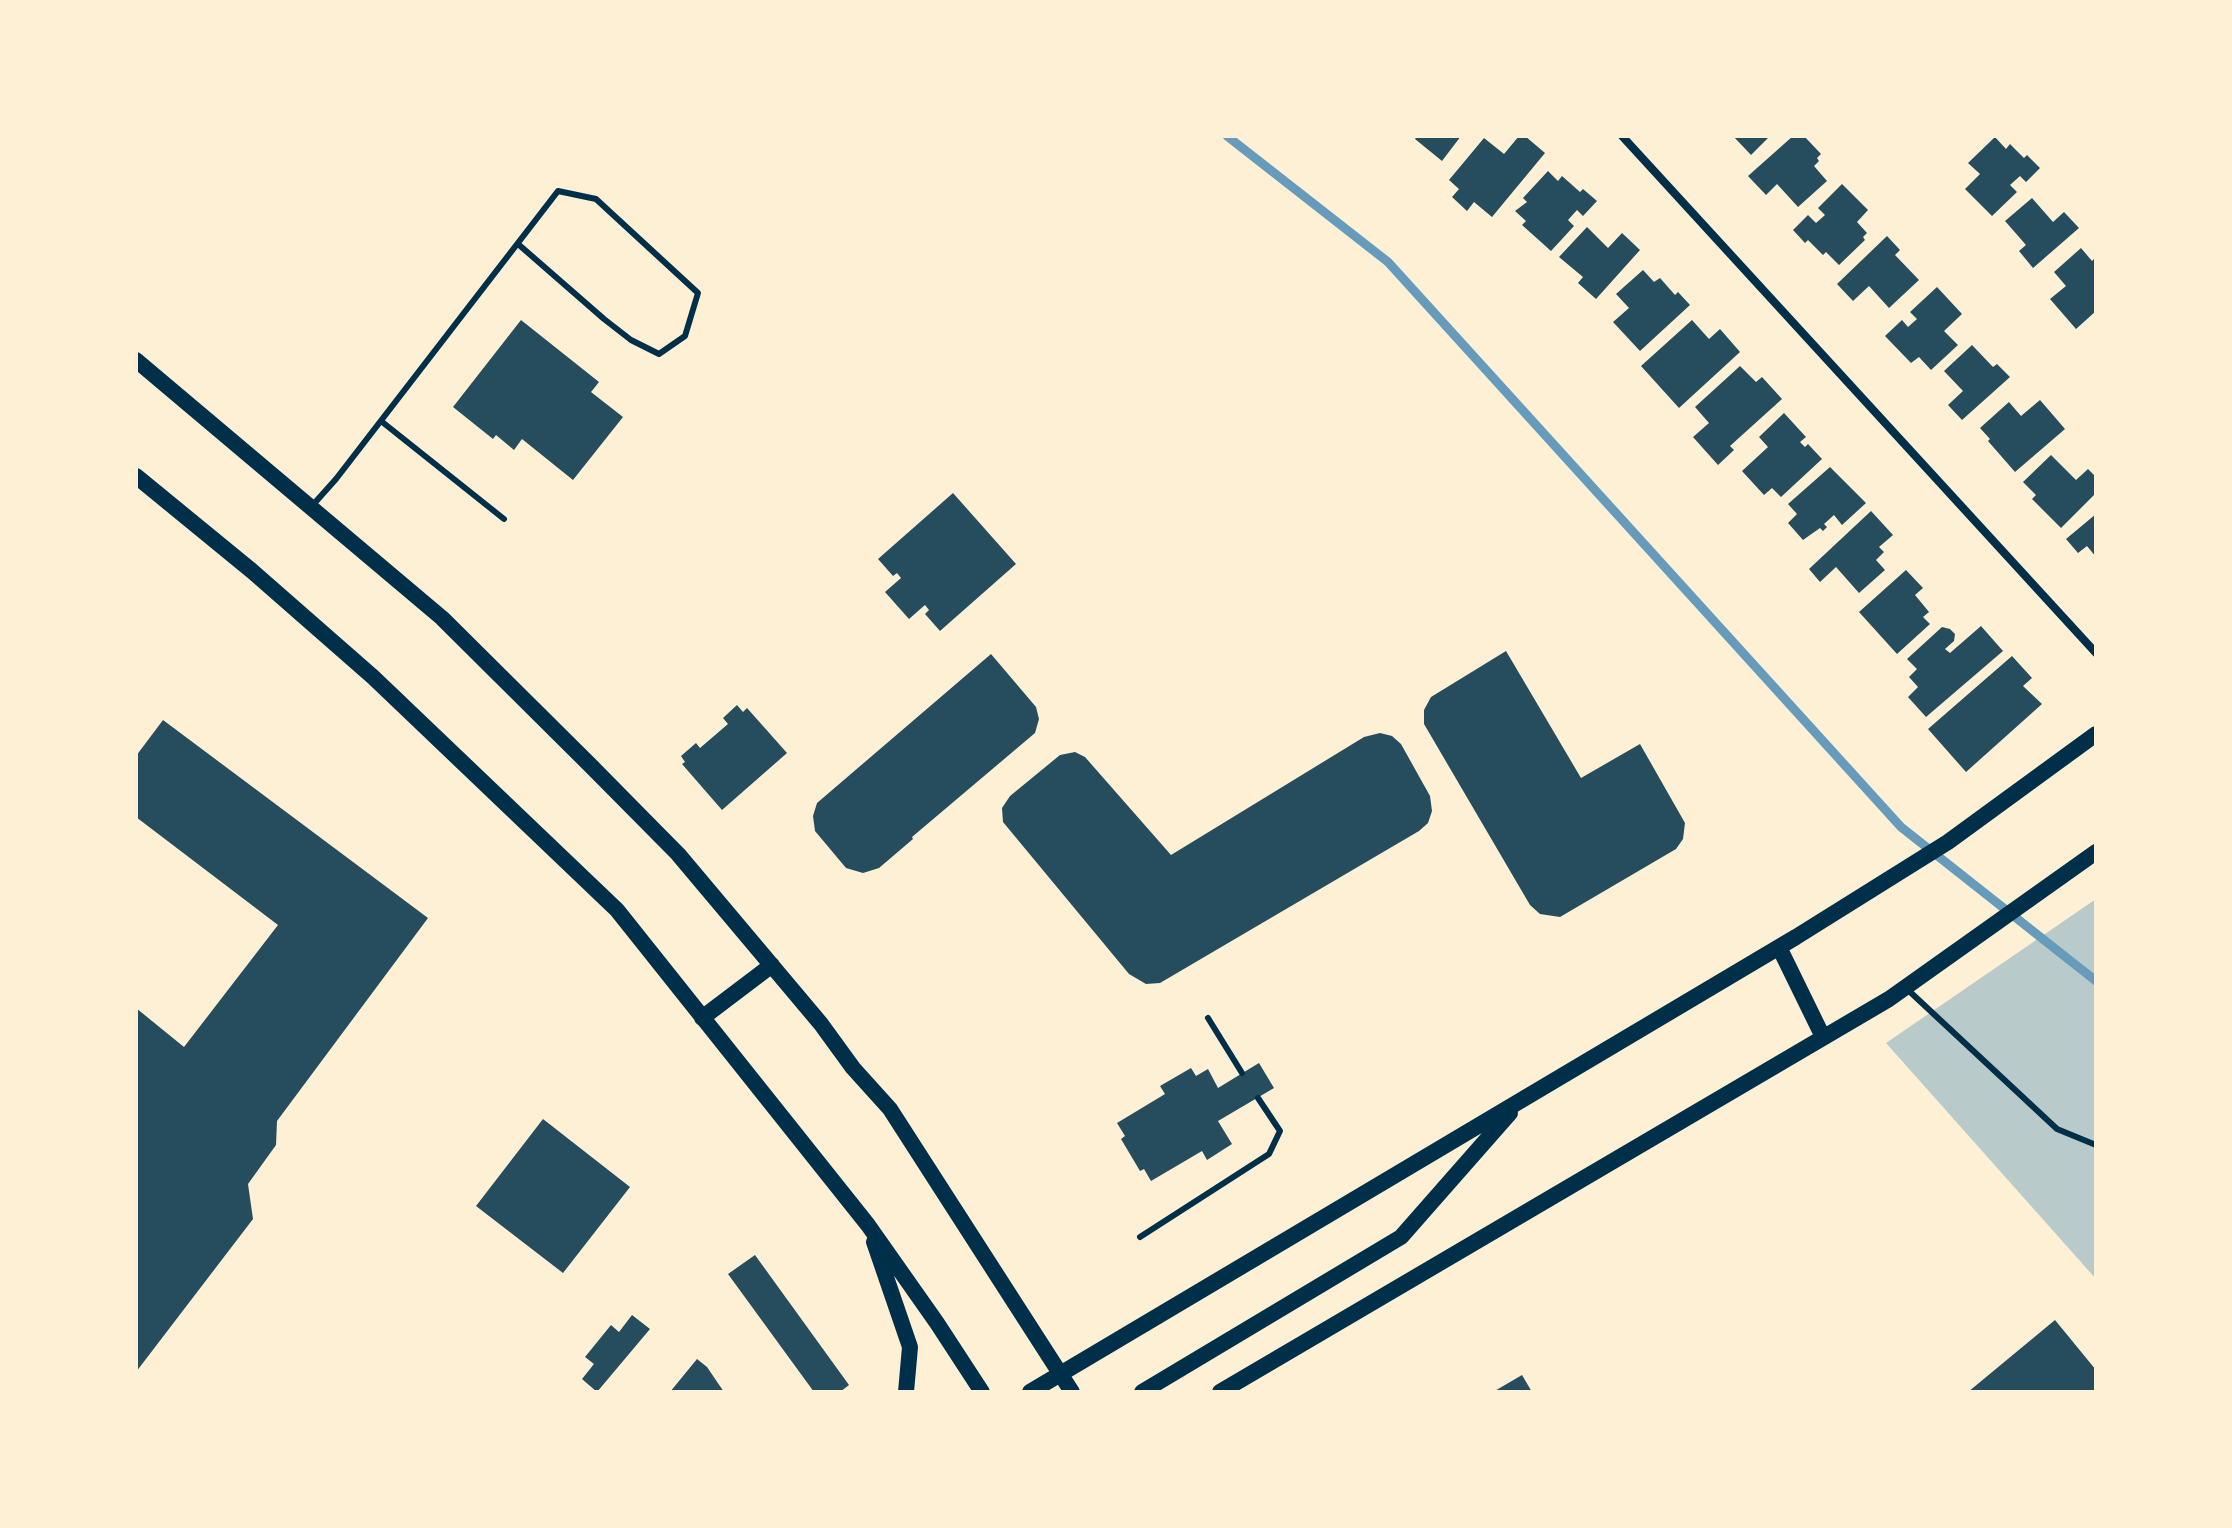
<!DOCTYPE html>
<style>
body{margin:0}
#map{position:relative;width:2232px;height:1528px;overflow:hidden;background:#fdf0d5;font-family:Roboto,sans-serif}
canvas{display:block}
.frame{position:absolute;inset:0;border:138px solid #fdf0d5;pointer-events:none}
</style>
<div id="map">
<canvas width="2232" height="1528"></canvas>
<div class="frame"></div>
</div>
<script>
const ctx = document.querySelector('canvas').getContext('2d');
ctx.lineJoin = 'round';
function fill(path, color) { ctx.fillStyle = color; ctx.fill(path, 'evenodd'); }
function strokePath(path, color, width, dash) { ctx.strokeStyle = color; ctx.lineWidth = width; ctx.lineCap = dash ? 'butt' : 'round'; ctx.setLineDash(dash || []); ctx.stroke(path); }
const green = new Path2D(`
 M2096,899V1279L1886,1043Z`);
const stream = new Path2D(`
 M1227,136L1388,262L1901,827L2096,981`);
const building = new Path2D(`
 M1417,136H1461L1442,161L1415,139Z
 M1519,136H1525L1545,153L1492,217L1474,202L1467,211L1452,197L1459,189L1449,180L1484,138L1504,154Z
 M1733,136H1770L1751,155Z
 M1793,136H1804L1821,154L1817,158L1819,161L1814,166L1827,181L1798,207L1777,184L1766,195L1748,176Z
 M1995,137L2006,149L2010,144L2024,158L2027,155L2040,168L2026,182L2020,176L2010,185L2017,192L1992,216L1965,189L1980,174L1968,163Z
 M1548,171L1558,181L1562,176L1580,192L1583,189L1597,201L1583,216L1577,210L1568,220L1574,226L1551,251L1522,225L1526,221L1515,211L1527,202L1523,198Z
 M1842,184L1868,210L1857,222L1867,233L1863,237L1865,240L1839,265L1826,252L1823,255L1808,240L1805,243L1793,230L1808,215L1816,223L1825,215L1818,208Z
 M2032,198L2053,222L2064,212L2079,228L2033,268L2019,251L2026,245L2005,221Z
 M1587,227L1608,248L1622,233L1640,250L1596,299L1578,283L1583,277L1559,257Z
 M1887,236L1900,250L1895,255L1919,280L1889,308L1869,286L1853,301L1837,284Z
 M2081,248L2092,261L2096,257V311L2076,329L2050,299L2066,286L2054,272Z
 M1643,270L1654,282L1660,278L1675,295L1678,292L1690,305L1640,351L1613,322L1629,308L1616,294Z
 M1937,287L1962,314L1944,331L1958,345L1931,370L1919,357L1911,363L1885,336L1902,320L1908,327L1917,319L1910,312Z
 M521,320L599,382L591,392L623,417L573,480L522,439L514,450L496,435L493,439L453,407Z
 M1692,320L1709,339L1720,329L1740,352L1679,408L1641,366Z
 M1972,345L1993,367L1997,364L2010,377L1962,420L1948,405L1963,391L1944,371Z
 M1740,366L1756,382L1762,377L1782,399L1730,446L1734,450L1718,465L1693,437L1709,423L1695,407Z
 M2040,400L2065,429L2015,472L1988,441L1990,439L1980,428L2009,402L2021,416Z
 M1784,413L1806,437L1800,442L1805,447L1808,444L1822,459L1781,497L1772,488L1764,495L1742,471L1768,447L1759,437Z
 M2051,455L2076,480L2088,469L2096,477V493L2061,528L2032,499L2036,495L2023,482Z
 M1830,467L1866,503L1842,525L1834,515L1824,524L1827,527L1823,531L1820,528L1803,540L1788,523L1797,514L1788,504Z
 M953,493L1016,564L940,631L925,614L929,610L925,605L909,619L885,592L901,578L897,573L893,576L878,559Z
 M1871,511L1893,535L1879,547L1884,552L1876,560L1885,570L1859,593L1836,567L1820,582L1809,569Z
 M2096,514V557L2087,546L2078,553L2066,539Z
 M1906,570L1923,588L1915,595L1929,612L1923,617L1930,624L1897,654L1859,612Z
 M1981,626L2003,651L1926,717L1908,697L1918,687L1909,677L1917,669L1907,659L1942,627L1950,629L1955,634L1954,641L1945,649L1950,653Z
 M1506,651L1581,778L1640,744L1685,823L1683,839L1676,849L1560,917L1540,914L1530,905L1424,724V710L1431,697Z
 M991,654L1036,707L1039,719L1035,733L912,837L913,839L879,868L863,873L846,868L815,831L813,816L817,803Z
 M2012,656L2032,678L2023,686L2042,704L1966,772L1928,729Z
 M737,705L743,712L747,708L787,753L722,810L682,764L685,762L681,756L696,743L700,748L728,724L723,718Z
 M163,720L428,918L277,1121L276,1145L248,1184L253,1219L136,1372V1008L184,1047L278,925L136,817V756Z
 M1380,733L1392,736L1401,744L1430,796L1432,811L1428,823L1419,831L1160,983L1146,984L1129,974L1003,822L1002,808L1010,796L1060,755L1075,752L1085,757L1171,855L1364,737Z
 M1259,1063L1274,1088L1218,1121L1232,1144L1207,1160L1202,1151L1151,1181L1144,1169L1140,1171L1121,1139L1125,1136L1117,1123L1165,1094L1160,1086L1191,1068L1196,1076L1208,1069L1218,1088Z
 M543,1119L630,1187L563,1273L476,1206Z
 M755,1255L849,1385L840,1392H814L728,1274Z
 M632,1315L650,1329L597,1392L582,1379L594,1364L585,1357L611,1325L619,1332Z
 M2055,1320L2096,1370V1392H1968Z
 M697,1359L707,1367L724,1392H670Z
 M1522,1375L1532,1392H1493Z`);
const service = new Path2D(`
 M381,421L504,519
 M311,507L336,479L558,191L596,199L698,293L685,336L659,354L631,340L604,319L518,244
 M1908,990L2057,1129L2096,1145
 M1208,1018L1242,1073
 M1140,1237L1269,1154L1280,1131L1258,1098`);
const minor = new Path2D(`
 M1622,136L2096,653`);
const secondary = new Path2D(`
 M136,360L442,618L590,765L678,854L821,1024L853,1068L890,1109L1072,1392
 M136,476L252,571L373,677L617,910L868,1225L937,1323L982,1392
 M1779,947L1823,1037
 M702,1018L772,965
 M874,1242L910,1347L906,1392
 M1030,1392L1796,937L1948,842L2096,734
 M1142,1392L1401,1237L1510,1113
 M1220,1392L1889,999L2096,852`);
fill(green, '#b9caca');
strokePath(stream, '#669bbc', 9);
fill(building, '#264d5e');
strokePath(service, '#003049', 6);
strokePath(minor, '#003049', 8);
strokePath(secondary, '#003049', 16);
</script>
